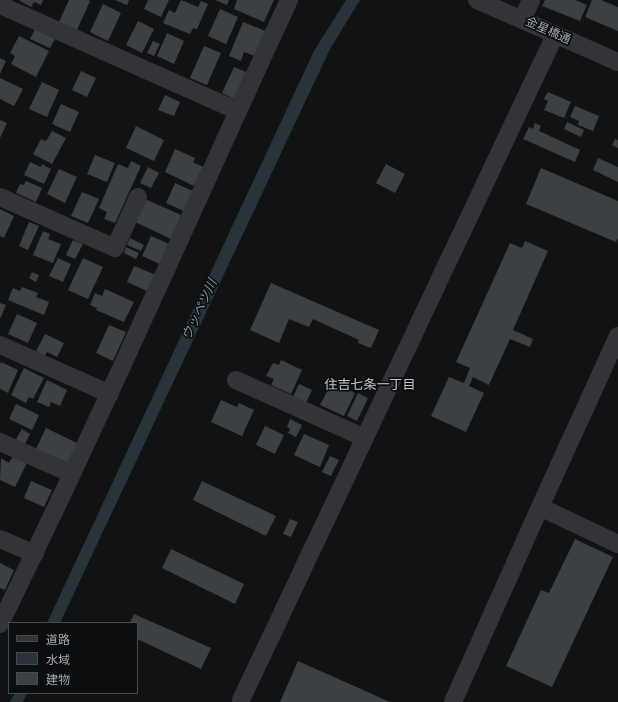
<!DOCTYPE html>
<meta charset="utf-8">
<style>
body{margin:0}
#map{position:relative;width:618px;height:702px;overflow:hidden;background:#111213;font-family:"Fira Sans Condensed","Noto Sans JP",sans-serif}
canvas{display:block}
.legend{position:absolute;left:8px;top:622px;width:130px;height:72px;box-sizing:border-box;background:#0c0d0e;border:1px solid #484c50;margin:0;padding:5px 7px;list-style:none;font-size:12px;color:#a2aab4}
.legend li{display:flex;align-items:center;gap:8px;height:20px}
.legend b{width:20px;border:1px solid #484c50}
</style>
<div id="map">
<canvas width="618" height="702"></canvas>
<ul class="legend">
<li><b style="height:5px;background:#323438"></b>道路</li>
<li><b style="height:11px;background:#293439"></b>水域</li>
<li><b style="height:11px;background:#3d4043"></b>建物</li>
</ul>
</div>
<script>
const ctx = document.querySelector('canvas').getContext('2d');
ctx.lineJoin = 'round';
function fill(path, color) { ctx.fillStyle = color; ctx.fill(path, 'evenodd'); }
function strokePath(path, color, width, dash) { ctx.strokeStyle = color; ctx.lineWidth = width; ctx.lineCap = dash ? 'butt' : 'round'; ctx.setLineDash(dash || []); ctx.stroke(path); }
function write(font, color, halo, rows, align = 'center') {
  ctx.font = font + ' "Fira Sans Condensed","Noto Sans JP",sans-serif'; ctx.lineWidth = 3.5; ctx.setLineDash([]); ctx.textBaseline = 'middle'; ctx.strokeStyle = halo; ctx.fillStyle = color; for (const [text, x, y, turn = 0] of rows) {
    ctx.save(); ctx.translate(x, y); ctx.rotate((+turn || 0) * Math.PI / 180); ctx.textAlign = isNaN(turn) ? turn : align; if (halo) ctx.strokeText(text, 0, 0); ctx.fillText(text, 0, 0); ctx.restore();
  }
}
const water = new Path2D(`
 M346,0H360L330,49L60,623H47L314,51Z
 M15,693H27L23,702H10Z`);
const building = new Path2D(`
 M20,0H43L41,5L34,2L31,7L20,1Z
 M69,0H88L90,1L77,30L59,22Z
 M115,0H129L127,5Z
 M148,0H169L161,17L144,9Z
 M181,0L198,7L201,1L208,4L197,29L193,28L190,34L163,23L169,10L175,13Z
 M215,0H229L227,5Z
 M237,0H274L264,22L234,9Z
 M545,0H575L587,5L580,21L542,6Z
 M592,0H601L618,7V31L585,17Z
 M103,4L121,13L108,41L90,32Z
 M220,9L238,17L226,44L208,36Z
 M138,21L154,29L142,53L126,45Z
 M243,22L268,32L257,57L244,52L241,61L229,56Z
 M36,27L56,37L50,48L30,39Z
 M167,33L184,41L174,64L157,56Z
 M19,36L49,51L36,77L11,64L15,56L10,53Z
 M153,41L160,44L154,56L147,53Z
 M204,46L221,53L207,85L190,78Z
 M0,58L6,61L0,74Z
 M234,67L246,72L234,99L222,93Z
 M81,71L96,78L87,97L72,90Z
 M0,78L23,89L14,106L0,99Z
 M42,82L59,90L47,117L29,109Z
 M548,92L571,102L564,118L544,110L548,101L544,99Z
 M165,95L180,102L174,116L158,110Z
 M61,104L79,112L70,132L52,124Z
 M575,106L599,116L593,131L578,125L579,121L570,117Z
 M0,120L7,123L0,138Z
 M567,122L584,130L581,137L564,129Z
 M535,123L541,126L539,131L580,150L575,162L523,139L529,127L533,129Z
 M136,126L164,140L154,161L126,148Z
 M52,131L66,138L52,164L33,154L41,139L46,141Z
 M615,139L618,140V148L612,145Z
 M175,149L195,158L193,162L203,167L194,186L165,172Z
 M95,155L115,163L107,182L87,174Z
 M598,158L618,167V182L593,170Z
 M131,161L141,166L115,223L104,219L107,212L99,208L118,164L128,168Z
 M30,162L41,167L42,164L51,169L44,184L24,175Z
 M386,164L405,174L395,193L376,183Z
 M148,167L159,173L151,188L140,183Z
 M541,168L618,201V238L616,242L526,204Z
 M59,169L77,177L65,203L47,194Z
 M26,181L42,188L36,202L16,193L20,184L24,185Z
 M175,183L193,191L184,211L166,203Z
 M82,192L99,199L88,223L71,216Z
 M145,199L181,215L171,239L135,222Z
 M0,209L14,216L4,238L0,236Z
 M29,222L39,226L28,250L19,246Z
 M43,231L50,234L48,239L61,244L53,263L33,255Z
 M151,236L169,244L160,264L142,256Z
 M130,238L144,245L141,251L127,245Z
 M73,240L83,244L75,259L66,255Z
 M525,241L548,251L513,330L533,339L530,347L510,339L489,385L473,377L469,386L484,393L466,432L431,416L449,377L464,383L470,368L456,362L510,243L522,248Z
 M126,247L139,253L136,259L124,253Z
 M58,258L71,264L63,282L49,276Z
 M83,258L103,267L88,299L68,290Z
 M134,266L156,275L149,292L127,282Z
 M32,272L39,275L36,282L29,278Z
 M271,283L379,330L371,348L358,343L359,340L313,319L309,327L289,319L279,343L250,330Z
 M22,287L38,293L36,297L49,302L44,315L8,300L13,288L20,291Z
 M105,289L134,302L124,322L96,310L97,308L90,305L95,293L102,296Z
 M0,303L6,305L0,319Z
 M17,314L37,323L28,343L8,334Z
 M109,325L126,332L113,361L96,353Z
 M45,334L64,343L57,357L47,352L45,356L36,351Z
 M281,360L302,370L291,394L271,385L274,379L266,376L273,363L279,365Z
 M1,362L18,370L8,393L0,389V365Z
 M24,368L44,378L33,399L29,397L26,403L11,395Z
 M47,380L67,390L60,406L51,402L49,407L37,402Z
 M332,382L355,393L344,416L320,405Z
 M299,384L312,390L306,403L293,397Z
 M358,393L368,398L357,421L347,416Z
 M221,400L237,407L239,403L254,410L242,436L211,422Z
 M16,404L39,415L32,430L9,419Z
 M290,419L302,425L296,437L288,433L290,429L287,427Z
 M265,426L284,435L275,454L256,445Z
 M46,428L81,445L71,465L36,449Z
 M22,429L30,434L25,444L16,439Z
 M304,434L329,445L320,467L294,455Z
 M14,454L28,461L15,487L0,480L1,458L9,463Z
 M330,456L339,460L331,476L322,472Z
 M31,481L52,490L44,507L24,498Z
 M202,481L276,516L266,536L193,500Z
 M290,519L298,522L291,537L283,534Z
 M575,539L613,557L552,687L506,666L541,590L549,593Z
 M171,549L244,584L235,604L162,568Z
 M0,563L14,570L5,590L0,588Z
 M134,614L211,648L201,669L137,639V623H130Z
 M298,661L390,702H280Z`);
const minor = new Path2D(`
 M477,0L618,62
 M0,5L238,111
 M522,20L531,0
 M0,197L115,248L138,197
 M0,345L110,394
 M236,380L365,438
 M0,442L72,474
 M540,507L618,544
 M0,539L35,554
 M0,624C101,418 193,208 289,0
 M241,700L555,35
 M453,702L540,507L618,336`);
const streetNames = [
 ["金星橋通",548,31,24]
];
const waterNames = [
 ["ウッペツ川",200,310,-65]
];
const neighbourhoodNames = [
 ["住吉七条一丁目",370,385]
];
fill(water, '#293439');
fill(building, '#3d4043');
strokePath(minor, '#323438', 18);
write('12px', '#a2aab4', '#0c0d0e', streetNames);
write('italic 13px', '#779db2', '#0c0d0e', waterNames);
write('13px', '#c3c8d0', '#0c0d0e', neighbourhoodNames);
</script>
